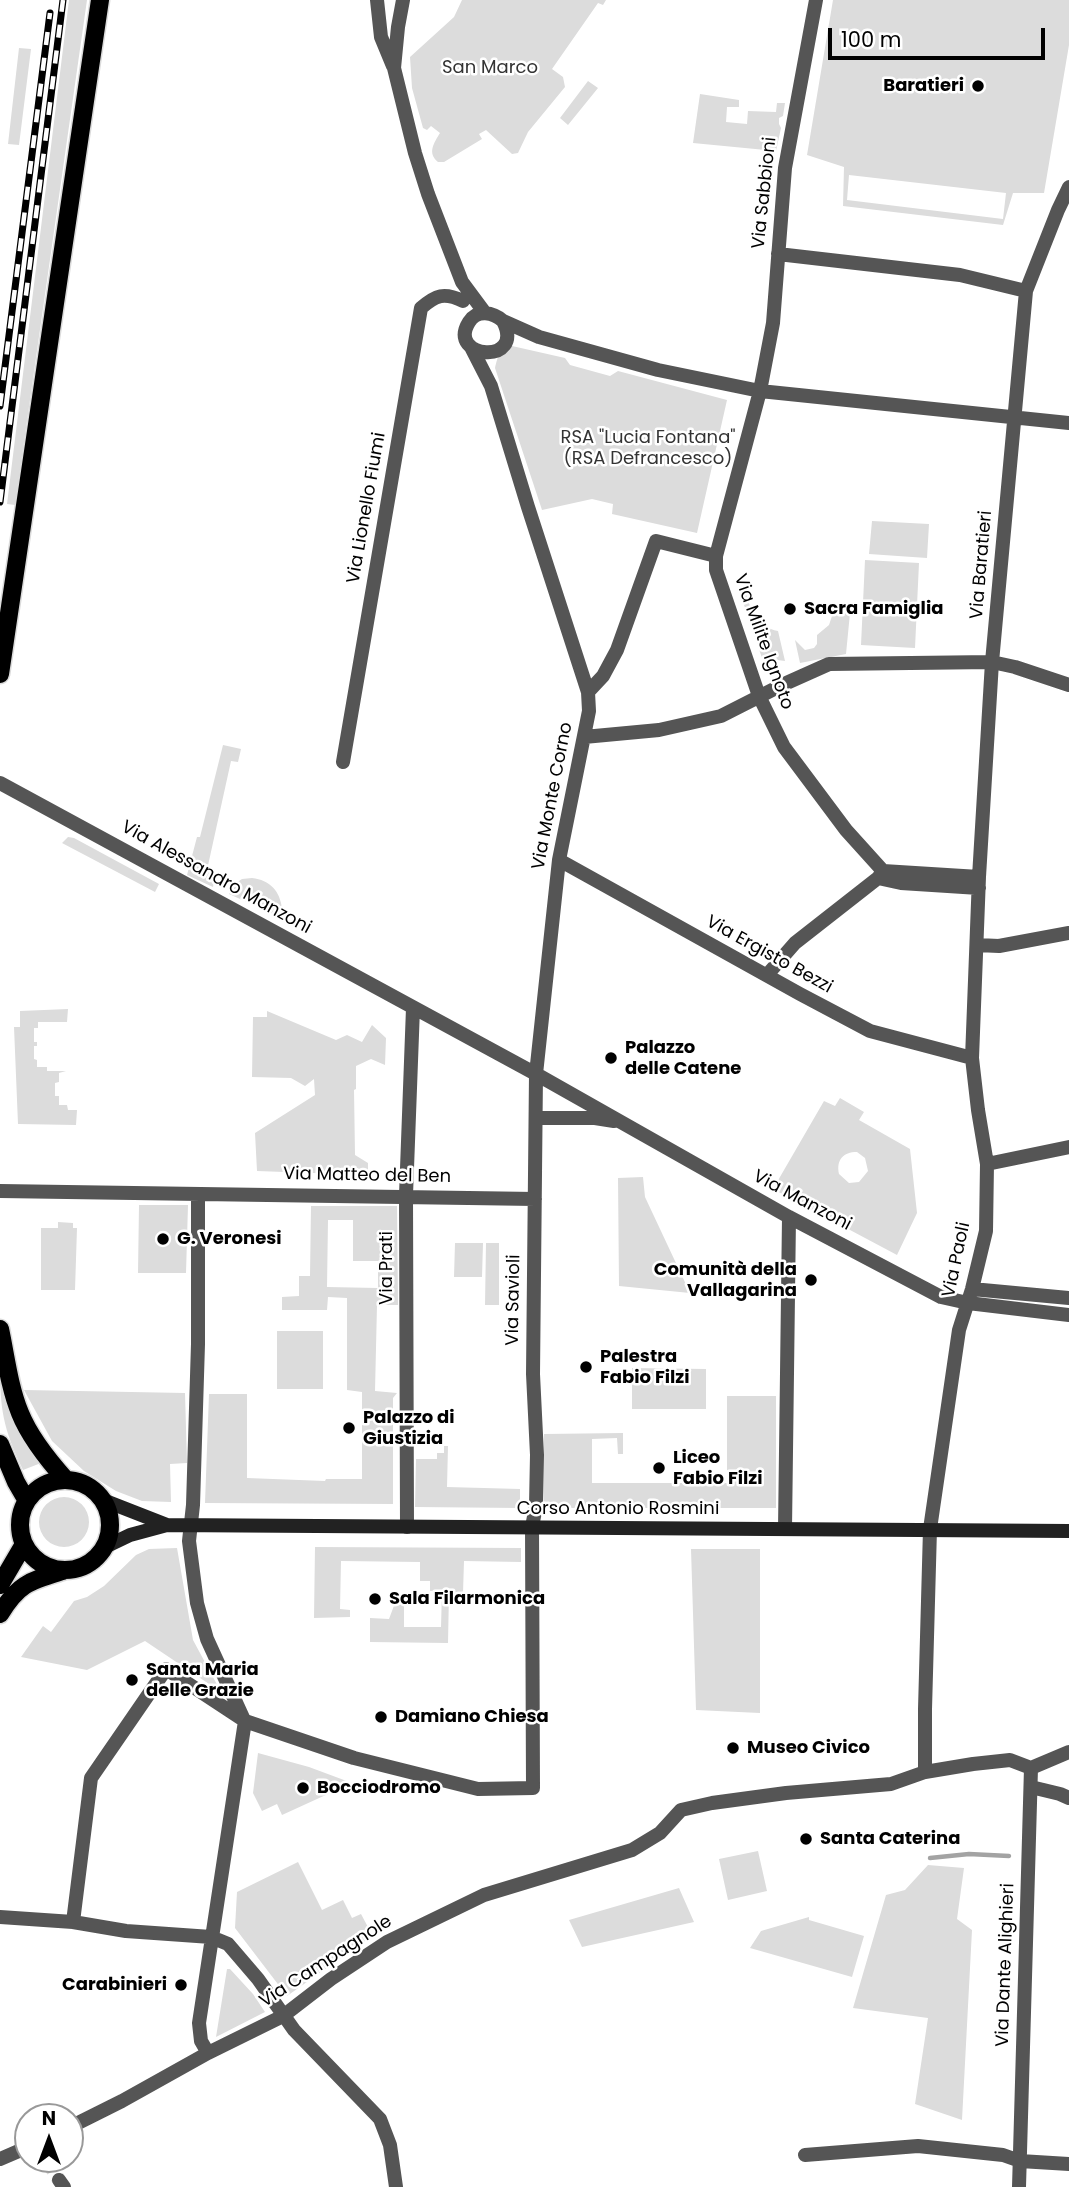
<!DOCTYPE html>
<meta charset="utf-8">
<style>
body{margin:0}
#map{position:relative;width:1069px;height:2187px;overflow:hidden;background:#fff;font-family:Poppins,sans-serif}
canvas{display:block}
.north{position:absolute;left:14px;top:2103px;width:70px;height:70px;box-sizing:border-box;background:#fff;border:2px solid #999;border-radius:50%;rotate:0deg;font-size:19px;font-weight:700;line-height:28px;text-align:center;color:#000}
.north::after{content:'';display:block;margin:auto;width:24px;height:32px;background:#000;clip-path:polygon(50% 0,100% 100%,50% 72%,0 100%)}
.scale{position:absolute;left:828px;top:28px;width:217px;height:32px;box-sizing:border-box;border:4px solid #000;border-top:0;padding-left:9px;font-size:21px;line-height:24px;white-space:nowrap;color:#000;-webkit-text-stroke:5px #fff;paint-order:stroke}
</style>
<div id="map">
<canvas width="1069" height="2187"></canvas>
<div class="north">N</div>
<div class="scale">100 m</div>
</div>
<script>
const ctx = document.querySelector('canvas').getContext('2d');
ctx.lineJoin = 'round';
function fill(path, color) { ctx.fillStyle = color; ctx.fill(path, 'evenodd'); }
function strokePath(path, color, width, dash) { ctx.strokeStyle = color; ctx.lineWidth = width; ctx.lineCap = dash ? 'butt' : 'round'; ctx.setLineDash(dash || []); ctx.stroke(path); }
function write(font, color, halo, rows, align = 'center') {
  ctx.font = font + ' Poppins,sans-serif'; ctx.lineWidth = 5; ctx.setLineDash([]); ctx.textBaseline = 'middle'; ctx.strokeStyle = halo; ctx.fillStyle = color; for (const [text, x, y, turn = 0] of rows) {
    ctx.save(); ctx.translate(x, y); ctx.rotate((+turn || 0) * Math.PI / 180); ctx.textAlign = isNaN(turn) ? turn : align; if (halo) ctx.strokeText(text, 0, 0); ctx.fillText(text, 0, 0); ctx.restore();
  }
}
const green = new Path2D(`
 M69,0H87L15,505L7,504Z
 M462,0H606L603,5L598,3L552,69L563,77L565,87L528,132L518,153L512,154L486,130L479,134L482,139L444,162H438C427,153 434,143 440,133L431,126L427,130L423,128L412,88L410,57L454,17Z
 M833,0H1069V45L1044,193H1013L1003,225L843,206L844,167L807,155ZM849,175L1006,193L1003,219L847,200Z
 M19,48L31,49L19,145L8,144Z
 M588,81L598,88L568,125L560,118Z
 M700,94L739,100V107H727L726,122L747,124L748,111L776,112L777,103H785L783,116L779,118V124L781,128L776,151L693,143Z
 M512,346L565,358L570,365L610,376L618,371L727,400L697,533L612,514L613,504L592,499L542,510L495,368C498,356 499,349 512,346Z
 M872,521L929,524L927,558L869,554Z
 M865,560L919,563L915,648L861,645Z
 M745,589C748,606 758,628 778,631L785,661L762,658L740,593Z
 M838,612L850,613L846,654L800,663L795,640L805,650L814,648L817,644V635L829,625L832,616Z
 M223,745L241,749L238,762L231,761L207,870L216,872L213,887L187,875L197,837H200Z
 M68,837L74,838L159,884L155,892L62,843Z
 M252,878C270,880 280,891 282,909L278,916L229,894L230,887L242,879Z
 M68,1009L67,1022H38V1028H34V1042H37V1046H34V1059L37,1060V1067H47V1071H66L59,1073V1082L55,1083V1096H59V1105H67L68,1110H77L76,1125L18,1124L14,1027H20V1011Z
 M267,1011L336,1040L347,1035L362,1042L372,1025L386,1038L385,1065L371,1059L356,1066V1089L354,1090L355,1155L368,1163V1175L257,1171L255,1133L315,1095L314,1079L305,1086L291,1078L252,1077L253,1017H267Z
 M840,1098L864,1112L859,1120L910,1149L917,1213L897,1255L773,1189L824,1101L835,1106ZM857,1152L865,1158L868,1171L859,1182L849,1183L839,1174C836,1160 843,1152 857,1152Z
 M643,1177L645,1197L690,1293L619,1286L618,1178Z
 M139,1205H188L186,1273H138Z
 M311,1206H397L398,1305H377L375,1391L397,1393L393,1398V1504L205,1503L209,1394H247V1478L325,1481L326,1479H362V1392L347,1390V1298L328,1297L327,1310H282V1297L299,1296V1276H310ZM328,1220H353V1261H378V1288L327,1287Z
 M58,1222L73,1223V1228H77L75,1290H41V1228H58Z
 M455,1243H483L482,1277H454Z
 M486,1243H499V1305H485Z
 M277,1331H323V1389H277Z
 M0,1364L41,1463L23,1470C3,1428 0,1410 0,1364Z
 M632,1368L706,1369V1409H632Z
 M24,1390L185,1393L187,1463L170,1464L171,1502L142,1501L116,1491L84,1471L52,1441Z
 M727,1396H776V1508H544V1434L623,1433V1454H618L617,1438L592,1439V1483H727Z
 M444,1446H448L447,1487L520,1489V1508L415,1507L416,1459H437V1453H444Z
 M39 1522a25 25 0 1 1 50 0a25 25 0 1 1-50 0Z
 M315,1547L521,1548V1562L464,1561L463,1593L449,1592L448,1643L370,1642V1618L389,1619L395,1603V1593H404V1627H441L442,1591H430V1581H420V1562L341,1561L340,1609L350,1610V1617L314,1618Z
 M177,1548L193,1640L221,1692L145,1641L87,1670L21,1657L43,1626L51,1632L74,1601L87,1597L104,1586L136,1555L149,1549Z
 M691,1549H760V1713L696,1710Z
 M258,1753L309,1767L352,1783L282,1815L277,1804L262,1811L253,1793Z
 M758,1851L767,1891L728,1900L719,1859Z
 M298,1862L322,1910L343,1900L352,1918L361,1914L369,1929L368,1939L287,1996L235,1928L237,1892Z
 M928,1865L964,1868L957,1919L972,1930L962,2120L915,2104L928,2018L853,2008L886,1895L905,1890Z
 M679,1888L694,1922L582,1947L569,1920Z
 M809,1917V1920L864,1936L852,1977L750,1948L761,1931Z
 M227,1969H230L253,1994L265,2012L216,2037Z`);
const stream = new Path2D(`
 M930,1858L969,1854L1009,1856`);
const minorTunnel = new Path2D(`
 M46,2159L59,2180`);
const minor = new Path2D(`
 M377,0L381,37L393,66
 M403,0L398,27L394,68L415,153L428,194L462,282L485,313
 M816,0L785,168L773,323L760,391L716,556V570L759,696L784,747L846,830L883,871
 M778,254L960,275L1026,291
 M503,321C526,366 446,359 469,322C477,309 493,312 503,321L539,337L658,370L760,391L1069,423
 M588,692L603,676L617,650L656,541L716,556
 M584,737L659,730L721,716L782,685L829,664L992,662L1015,667L1069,685
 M343,762L421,308C436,295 444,292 463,301
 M0,783L536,1074L789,1217L941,1297L968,1303L1069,1315
 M559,860L800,994L870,1031L972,1058
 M883,871L979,877
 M878,878L901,883L979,888
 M977,945L999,946L1069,933
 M767,975L795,943L878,878L883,871
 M536,1118H595L614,1121
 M987,1164L1069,1147
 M0,1191L535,1199
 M198,1194V1344L193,1505L189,1541L197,1603L207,1639L244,1720
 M972,1289L1069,1298
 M407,1527L406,1195L413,1008
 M785,1529L789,1217
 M1031,1768L1069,1752
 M925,1772V1709L930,1529L959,1330L972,1289L986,1231L987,1164L978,1110L972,1058L979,877L992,662L1026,291L1058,210L1069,187
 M1031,1787L1060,1794L1069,1798
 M0,1917L73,1922L126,1931L211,1937L228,1944L258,1979L294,2030L380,2119L390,2145L396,2187
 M73,1922L91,1778L166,1669L245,1721L354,1758L478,1789L533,1788L532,1527L536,1506L537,1455L533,1374L536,1074L559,860L589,711L588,692L528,507L491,386L471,347
 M208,2053L201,2041L199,2023L245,1721
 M70,2127L122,2101L208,2053L283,2016L331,1979L387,1942L484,1895L632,1850L660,1833L681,1810L712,1803L786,1793L891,1784L925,1772L973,1764L1010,1760L1031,1768
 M805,2155L918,2146L1003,2155L1020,2161L1069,2164
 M0,2159L28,2147
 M59,2180L64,2187
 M1019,2187L1031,1768`);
const secondary = new Path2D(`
 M103,1500L167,1525
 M105,1547L130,1535L167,1525L1069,1531`);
const primary = new Path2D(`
 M0,674L100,0
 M0,1329C6,1357 9,1386 20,1413C30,1438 48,1460 66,1480
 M0,1444L16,1482L27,1501
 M20 1525a45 45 0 1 1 90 0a45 45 0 1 1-90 0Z
 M0,1585L24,1544
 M0,1614C19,1583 30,1581 63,1571`);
const rail = new Path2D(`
 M0,406L50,13
 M0,502L63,0`);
const markers = [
 [978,86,7,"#000"],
 [790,609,7,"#000"],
 [611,1058,7,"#000"],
 [163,1239,7,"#000"],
 [811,1280,7,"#000"],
 [586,1367,7,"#000"],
 [349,1428,7,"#000"],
 [659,1468,7,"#000"],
 [375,1599,7,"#000"],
 [132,1680,7,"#000"],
 [381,1717,7,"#000"],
 [733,1748,7,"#000"],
 [303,1788,7,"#000"],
 [806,1839,7,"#000"],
 [181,1985,7,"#000"]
];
const parkNames = [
 ["San Marco",490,68],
 ["RSA \"Lucia Fontana\"",648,438],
 ["(RSA Defrancesco)",648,459]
];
const poiNames = [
 ["Baratieri",964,86,"right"],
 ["Sacra Famiglia",804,609],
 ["Palazzo",625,1048],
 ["delle Catene",625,1069],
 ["G. Veronesi",177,1239],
 ["Comunità della",797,1270,"right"],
 ["Vallagarina",797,1291,"right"],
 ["Palestra",600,1357],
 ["Fabio Filzi",600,1378],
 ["Palazzo di",363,1418],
 ["Giustizia",363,1439],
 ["Liceo",673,1458],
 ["Fabio Filzi",673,1479],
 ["Sala Filarmonica",389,1599],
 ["Santa Maria",146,1670],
 ["delle Grazie",146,1691],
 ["Damiano Chiesa",395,1717],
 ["Museo Civico",747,1748],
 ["Bocciodromo",317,1788],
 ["Santa Caterina",820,1839],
 ["Carabinieri",167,1985,"right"]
];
const streetNames = [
 ["Via Sabbioni",765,193,-84],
 ["Via Lionello Fiumi",367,508,-80],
 ["Via Baratieri",982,565,-85],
 ["Via Milite Ignoto",763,642,70],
 ["Via Monte Corno",553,796,-79],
 ["Via Alessandro Manzoni",216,878,29],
 ["Via Ergisto Bezzi",769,955,29],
 ["Via Matteo del Ben",367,1176,1],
 ["Via Manzoni",802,1201,28],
 ["Via Paoli",957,1260,-78],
 ["Via Prati",387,1268,-90],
 ["Via Savioli",514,1300,-89],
 ["Corso Antonio Rosmini",618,1509],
 ["Via Campagnole",326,1962,-33],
 ["Via Dante Alighieri",1006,1965,-88]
];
fill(green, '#dcdcdc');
strokePath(stream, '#a3a3a3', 4.5);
strokePath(minorTunnel, '#d9d9d9', 14, [14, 7]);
strokePath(primary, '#dbdbdb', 21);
strokePath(minor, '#555', 14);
strokePath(secondary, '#222', 14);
strokePath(primary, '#000', 18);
strokePath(rail, '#000', 7);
strokePath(rail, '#fff', 4.5, [13]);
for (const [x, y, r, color] of markers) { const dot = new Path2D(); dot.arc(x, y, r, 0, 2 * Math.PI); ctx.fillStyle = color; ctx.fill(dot); strokePath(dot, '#fff', 2.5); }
write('18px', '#333', '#fff', parkNames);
write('bold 18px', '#000', '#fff', poiNames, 'left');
write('18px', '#000', '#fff', streetNames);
</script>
